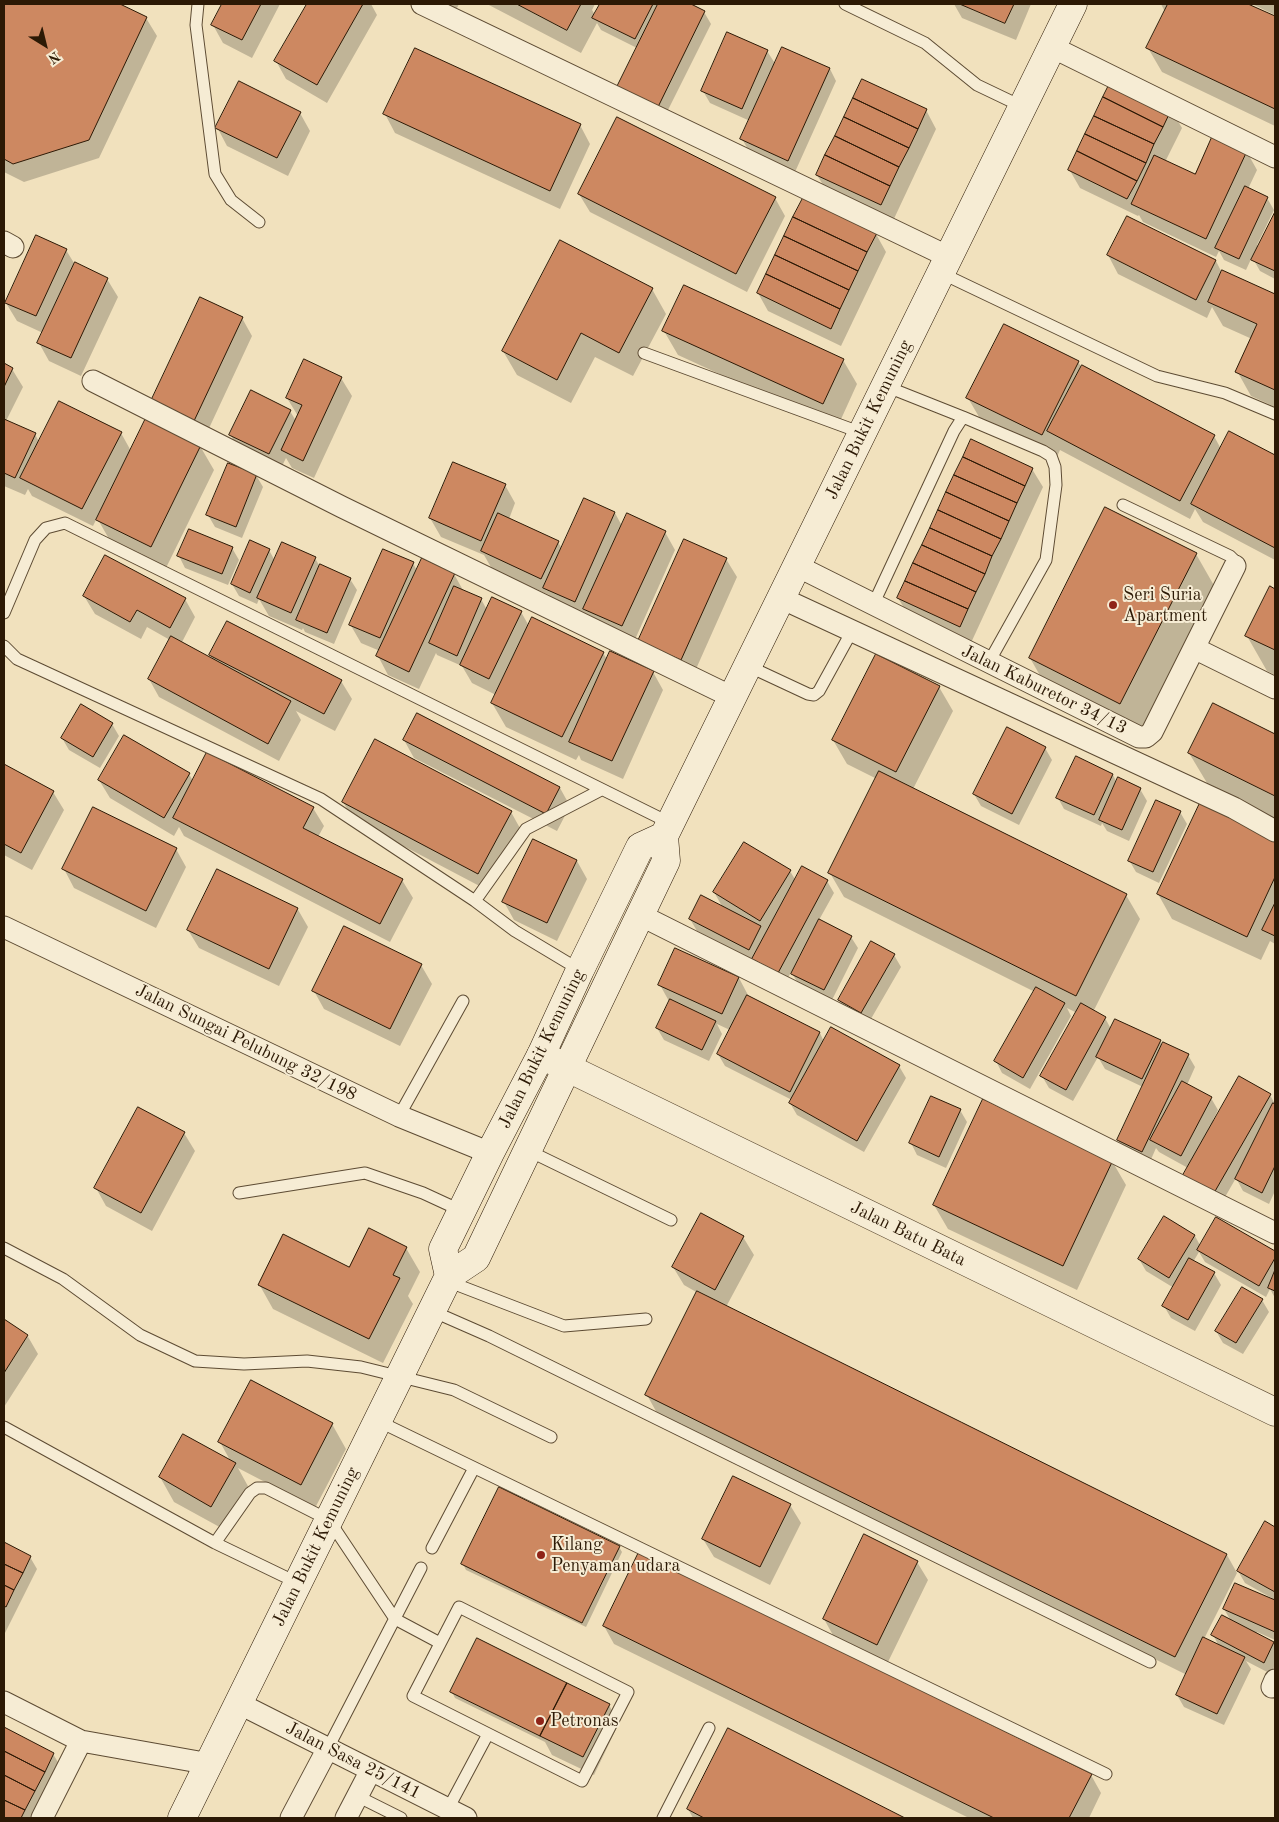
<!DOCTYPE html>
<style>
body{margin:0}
#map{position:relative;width:1279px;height:1822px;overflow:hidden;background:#f1e1bd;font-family:"Old Standard TT",serif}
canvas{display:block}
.frame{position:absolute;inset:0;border:5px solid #2c1905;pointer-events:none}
.north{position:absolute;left:20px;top:20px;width:50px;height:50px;-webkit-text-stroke:4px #f6ecd4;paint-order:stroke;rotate:144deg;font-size:14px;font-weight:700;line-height:20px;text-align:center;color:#2c1905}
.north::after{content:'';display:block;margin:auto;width:18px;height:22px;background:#2c1905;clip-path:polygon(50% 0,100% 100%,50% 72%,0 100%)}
</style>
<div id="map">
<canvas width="1279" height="1822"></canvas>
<div class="frame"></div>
<div class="north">N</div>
</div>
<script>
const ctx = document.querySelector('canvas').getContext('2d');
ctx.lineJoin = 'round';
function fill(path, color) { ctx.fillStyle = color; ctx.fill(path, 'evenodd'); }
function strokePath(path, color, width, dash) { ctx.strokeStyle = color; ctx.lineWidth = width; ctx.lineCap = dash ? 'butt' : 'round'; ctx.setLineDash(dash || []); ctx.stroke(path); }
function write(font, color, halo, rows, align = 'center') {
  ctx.font = font + ' "Old Standard TT",serif'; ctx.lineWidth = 4; ctx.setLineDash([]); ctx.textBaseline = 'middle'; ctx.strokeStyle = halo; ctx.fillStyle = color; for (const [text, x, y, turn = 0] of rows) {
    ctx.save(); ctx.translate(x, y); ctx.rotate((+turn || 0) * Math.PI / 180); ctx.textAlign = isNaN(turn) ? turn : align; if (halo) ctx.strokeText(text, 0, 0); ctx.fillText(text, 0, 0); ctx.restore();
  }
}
const shadow = new Path2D(`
 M4,4H117L146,18L157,36L99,158L24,182L4,172Z
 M224,4H280L252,58L223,43L213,25Z
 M308,4H371L377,15L327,103L286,79L276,61Z
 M431,4H459L454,14Z
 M487,4H595L592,10L595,15L601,4H688L704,12L711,24L663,120L637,48L601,30L597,23L581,53Z
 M954,4H1031L1016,40L962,18Z
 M1161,4H1246L1275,18V126L1162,72L1148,48L1165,12Z
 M1252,4H1275V15Z
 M783,48L830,69L836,81L795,172L749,151L742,139L750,121L710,103L703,91L767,51L776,65Z
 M1171,109L1182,128L1165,162L1195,176L1247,152L1257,170L1248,189L1267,198L1274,210L1257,245L1259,247L1275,214V279L1260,271L1252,257L1246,270L1224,260L1219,251L1216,257L1143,222L1139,215L1138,216L1080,188L1069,169Z
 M926,110L936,129L892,223L828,193L817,175Z
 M300,113L310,131L288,176L227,146L217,127Z
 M385,114L580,125L590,144L560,209L395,133Z
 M579,194L775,198L785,216L747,292L590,212Z
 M1127,217L1216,261L1222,273L1223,272L1275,295V407L1251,396L1237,371L1252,339L1223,326L1212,307L1207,318L1118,274L1108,255Z
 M876,234L886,252L841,346L768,311L758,293Z
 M66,250L74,263L107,279L118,297L81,376L49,361L39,343L43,333L17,321L6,303Z
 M652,289L666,314L633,376L595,357L571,403L517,375L503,351Z
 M242,318L252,336L204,439L163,419Z
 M664,331L843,360L857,384L837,428L678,355Z
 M1078,362L1082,368L1214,436L1221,449L1230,433L1275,456V560L1203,522L1195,509L1190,519L1060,450L1056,459L982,422L968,398Z
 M4,365L12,369L23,387L6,421L35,434L39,442L121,433L131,451L200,446L214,470L165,570L112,544L97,518L93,526L32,496L28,489L25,495L4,486Z
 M341,378L352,396L314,478L292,468L286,458L279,472L241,453L230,434L290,411L296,421L298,416L287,398Z
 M1032,469L1043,487L970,645L909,616L898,598Z
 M256,475L263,487L242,538L215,527L208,515Z
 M505,485L515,503L509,519L558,542L562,549L584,500L615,513L622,526L665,532L675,550L633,644L595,627L588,614L585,620L555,606L549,595L492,569L484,555L441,537L430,518Z
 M232,548L239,560L228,585L185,568L179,556Z
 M269,550L275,561L315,558L320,567L350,579L357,590L334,644L305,632L303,628L302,630L269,616L259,599L257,604L239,596L232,584Z
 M1196,554L1216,589L1141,738L1050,693L1030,658Z
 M726,559L737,577L692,678L649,659Z
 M413,563L417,571L454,574L464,592L481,599L487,610L521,612L529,626L603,653L608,661L653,672L663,690L623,779L581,760L579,755L576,760L506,727L492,703L496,695L472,683L462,666L437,655L436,653L419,689L388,675L378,656L380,651L361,643L350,624Z
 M1271,588L1275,590V675L1267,671L1247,636Z
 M84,596L185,599L195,617L181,644L214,661L210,655L341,681L352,699L335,731L296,711L301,720L279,761L159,697L149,679L170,640L147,627L141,639L95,614Z
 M939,687L953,711L913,789L1126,895L1140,919L1093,1012L1105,1018L1111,1029L1160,1041L1163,1047L1188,1055L1195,1067L1187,1085L1211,1098L1218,1110L1213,1120L1215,1121L1270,1095L1275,1104V1191L1269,1204L1243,1191L1236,1178L1221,1204L1188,1168L1159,1152L1156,1148L1149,1164L1125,1152L1118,1140L1143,1087L1105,1069L1098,1057L1073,1101L1049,1088L1042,1076L1077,1013L1067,1008L1071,1016L1030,1089L1002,1073L996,1061L1035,992L844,897L830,873L877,779L847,764L833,740Z
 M1214,705L1275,735V820L1210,788L1189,753Z
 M112,724L119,736L100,768L69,750L62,738Z
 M125,737L189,774L193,781L313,808L324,826L318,837L402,880L413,898L390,942L184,836L179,827L174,836L110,798L99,780Z
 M404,740L560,788L570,806L557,831L414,758Z
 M1045,748L1052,760L1019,825L981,806L974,794Z
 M1076,758L1113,775L1117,783L1140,789L1147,801L1129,841L1107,831L1102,823L1101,826L1064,809L1058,798Z
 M4,766L53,792L64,810L32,870L4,855Z
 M343,802L511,812L521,830L489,891L354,820Z
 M1180,812L1187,824L1159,883L1136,872L1129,860Z
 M1275,839V944L1270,941L1261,960L1172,919L1158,894Z
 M176,849L186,867L156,928L74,888L64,869Z
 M577,861L587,879L557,941L514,920L504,902Z
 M790,871L796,881H827L834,893L819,920L851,937L858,948L831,1002L800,986L791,972L785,984L761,971L754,960L697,931L690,919L723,908L714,892Z
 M297,908L308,927L279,986L199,948L188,930Z
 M894,955L901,967L868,1024L846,1012L839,1000Z
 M421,965L432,984L400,1046L324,1009L314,991Z
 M739,978L749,997L820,1033L824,1042L899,1066L906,1078L864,1152L797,1115L790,1103L792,1100L725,1066L718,1054L730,1030L717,1024L722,1034L709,1061L664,1040L657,1028L670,1003L660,985Z
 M960,1110L967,1122L946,1168L917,1155L911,1143Z
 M184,1133L195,1151L152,1231L106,1206L96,1188Z
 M1112,1161L1126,1185L1077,1290L948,1229L934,1205Z
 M1164,1218L1195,1236L1201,1247L1217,1219L1275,1252V1298L1270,1289L1266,1297L1205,1262L1199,1252L1193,1262L1214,1273L1221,1285L1195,1331L1171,1318L1164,1306L1174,1288L1146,1271L1139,1259Z
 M743,1237L754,1255L726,1307L1227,1555L1237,1573L1204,1639L1219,1646L1213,1635L1231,1621L1224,1609L1274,1601L1275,1600L1245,1583L1238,1571L1265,1523L1275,1528V1640L1257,1632L1256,1634L1274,1643L1275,1646V1665L1271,1674L1246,1661L1251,1669L1224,1725L1184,1707L1177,1695L1187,1675L657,1413L647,1395L698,1293L684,1285L673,1267Z
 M406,1248L420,1272L408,1296L413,1304L383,1363L273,1309L259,1284L350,1269Z
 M1262,1300L1269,1312L1243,1354L1223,1343L1216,1331Z
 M4,1321L27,1335L38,1354L4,1407Z
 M332,1424L346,1449L315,1508L238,1468L249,1488L225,1530L174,1502L160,1477L231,1462L220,1442Z
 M734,1477L790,1505L801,1523L770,1585L714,1557L703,1539Z
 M4,1544L30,1557L37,1569L4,1635Z
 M619,1547L622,1552L586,1627L466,1570L463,1564Z
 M917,1562L928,1580L888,1662L834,1637L824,1619Z
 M604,1626L1091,1775L1101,1793L1089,1818H969L614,1644Z
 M452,1692L609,1705L619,1723L594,1775L552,1755L545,1742L455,1698Z
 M4,1728L53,1754L64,1772L40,1818H4Z
 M729,1730L902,1818H693L688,1809Z`);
const building = new Path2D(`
 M4,4H120L147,17L89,140L13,164L4,159Z
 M222,4H261L242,40L211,25Z
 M307,4H363L317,85L274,61Z
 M517,4H581L567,30Z
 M600,4H653L635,39L592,18Z
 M658,4H691L705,11L657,109L616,89Z
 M960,4H1014L1005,23Z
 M1168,4H1248L1275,16V109L1146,48Z
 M727,32L768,50L742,109L701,91Z
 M782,47L830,68L788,161L740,139Z
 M415,48L581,124L550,191L383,114Z
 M862,79L927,109L918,129L853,98Z
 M1112,79L1172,108L1163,127L1103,97Z
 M239,81L301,112L277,158L215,128Z
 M1103,97L1163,127L1154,144L1094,116Z
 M853,98L918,129L909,148L844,117Z
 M1094,116L1154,144L1146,163L1085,134Z
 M617,117L776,197L736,274L578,194Z
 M844,117L909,148L899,167L835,136Z
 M1085,134L1146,163L1137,181L1077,151Z
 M1213,135L1247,151L1206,239L1131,204L1154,155L1195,174Z
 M835,136L899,167L890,186L825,155Z
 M1077,151L1137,181L1127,199L1068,170Z
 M825,155L890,186L881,205L816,175Z
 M1245,186L1268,197L1239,259L1215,248Z
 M803,198L877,233L867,252L793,217Z
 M1275,212V271L1251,260Z
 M1127,216L1216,260L1196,300L1107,255Z
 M793,217L867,252L858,271L784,236Z
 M36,235L67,249L36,316L5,303Z
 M784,236L858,271L849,290L775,255Z
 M560,240L653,288L619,353L581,333L557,380L502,351Z
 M775,255L849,290L840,309L766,274Z
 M75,262L108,278L71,358L37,343Z
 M1222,270L1275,294V390L1235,372L1257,324L1208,302Z
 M766,274L840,309L831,329L757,293Z
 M684,285L844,359L823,404L662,331Z
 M200,297L243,317L194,421L151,401Z
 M1004,324L1079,361L1042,435L966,398Z
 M304,359L342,377L303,461L281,450L302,405L286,398Z
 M4,363L13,368L4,387Z
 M1082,365L1215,435L1180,501L1047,431Z
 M251,390L291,410L269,454L229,435Z
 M59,401L122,432L82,509L20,478Z
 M146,418L201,445L151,547L96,520Z
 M4,419L36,433L15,478L4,473Z
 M1229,431L1275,455V548L1191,504Z
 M971,439L1033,468L1025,486L963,457Z
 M963,457L1025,486L1017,503L954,475Z
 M453,462L506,484L481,541L429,518Z
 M228,463L257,474L236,527L206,515Z
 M954,475L1017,503L1009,521L946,492Z
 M946,492L1009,521L1001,539L938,510Z
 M584,498L615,512L575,602L543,588Z
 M1105,507L1197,553L1120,704L1029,658Z
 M938,510L1001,539L992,556L930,528Z
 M498,513L559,541L541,579L481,551Z
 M627,513L666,531L622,626L583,609Z
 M930,528L992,556L985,574L922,545Z
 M189,529L233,547L222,574L177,556Z
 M684,539L727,558L681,660L638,641Z
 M250,540L270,549L250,593L231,584Z
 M282,542L316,557L291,613L257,598Z
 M922,545L985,574L976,592L913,563Z
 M383,549L414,562L380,638L349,625Z
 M105,555L186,598L170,628L137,610L130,622L83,596Z
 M422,558L455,573L409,672L376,656Z
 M913,563L976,592L968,609L905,581Z
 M320,564L351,578L327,633L296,620Z
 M905,581L968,609L960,627L897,598Z
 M454,586L482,598L457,656L429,643Z
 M1270,586L1275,589V650L1245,636Z
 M492,597L522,611L489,679L460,665Z
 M532,617L604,652L562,737L491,703Z
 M227,621L342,680L324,714L209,655Z
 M171,636L291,701L268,744L148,679Z
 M610,651L654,671L612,761L569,742Z
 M876,654L940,686L896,772L832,740Z
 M1213,703L1275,734V796L1188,753Z
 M81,704L113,723L93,757L61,738Z
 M417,713L560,787L546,814L403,740Z
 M1007,727L1046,747L1012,814L973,794Z
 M124,735L190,773L164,818L98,780Z
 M375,739L512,811L478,874L342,802Z
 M207,752L314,807L303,828L403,879L380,924L173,818Z
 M1076,756L1113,774L1094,815L1056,798Z
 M4,764L54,791L21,853L4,844Z
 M879,771L1127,894L1076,996L828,873Z
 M1118,777L1141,788L1122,830L1099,820Z
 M1156,800L1181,811L1153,872L1128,861Z
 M1200,803L1275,838V877L1247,937L1157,894Z
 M93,807L177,848L146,911L62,869Z
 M533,839L577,860L547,923L502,902Z
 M744,842L791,870L760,921L713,892Z
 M802,866L828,880L778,973L752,959Z
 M217,869L298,908L269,969L187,930Z
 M701,895L761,926L749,950L689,919Z
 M1275,903V936L1262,930Z
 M819,919L852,936L824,990L791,974Z
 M344,926L422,964L390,1029L312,991Z
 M871,941L895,954L861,1013L838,1000Z
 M675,948L739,977L722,1014L658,985Z
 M1036,987L1065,1003L1023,1078L994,1061Z
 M747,995L820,1032L790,1092L717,1054Z
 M670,999L716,1021L702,1050L656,1028Z
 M1081,1003L1106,1017L1066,1090L1040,1076Z
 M1115,1019L1161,1040L1142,1079L1096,1057Z
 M831,1027L900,1065L857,1141L789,1103Z
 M1163,1042L1189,1054L1142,1152L1117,1140Z
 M1239,1076L1271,1094L1214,1193L1183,1175Z
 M1182,1081L1212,1097L1181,1156L1150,1140Z
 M931,1096L961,1109L939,1157L909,1143Z
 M983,1099L1113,1160L1063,1266L933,1205Z
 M1273,1103L1275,1104V1166L1262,1193L1235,1179Z
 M138,1107L185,1132L141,1213L94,1188Z
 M701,1213L744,1236L715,1290L672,1267Z
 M1164,1216L1195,1235L1169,1278L1138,1259Z
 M1216,1217L1275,1251V1258L1259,1286L1197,1250Z
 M369,1228L407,1247L393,1275L400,1278L369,1339L258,1285L283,1234L349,1267Z
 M1189,1258L1215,1272L1188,1320L1162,1306Z
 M1275,1270V1291L1268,1288Z
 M1242,1287L1263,1299L1236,1343L1215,1331Z
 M697,1291L1227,1554L1175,1657L645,1395Z
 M4,1319L28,1335L4,1373Z
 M251,1380L333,1423L301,1485L218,1442Z
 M183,1434L236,1463L211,1507L159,1477Z
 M733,1476L791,1504L760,1567L702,1539Z
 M499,1487L620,1546L582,1623L461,1564Z
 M1265,1521L1275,1527V1592L1237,1571Z
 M864,1534L918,1561L877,1645L823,1619Z
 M4,1542L31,1556L23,1573L4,1564Z
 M639,1552L1092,1774L1069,1818H994L603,1626Z
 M4,1564L23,1573L14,1590L4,1585Z
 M1235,1583L1275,1600V1632L1223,1609Z
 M4,1585L14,1590L6,1607L4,1606Z
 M1222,1615L1274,1642L1264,1663L1211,1635Z
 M1203,1637L1245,1657L1217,1714L1176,1695Z
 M477,1638L567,1683L540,1736L450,1692Z
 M567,1683L610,1704L583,1757L540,1736Z
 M4,1727L54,1753L45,1772L4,1751Z
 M728,1728L905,1818H704L687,1809Z
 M4,1751L45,1772L35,1791L4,1775Z
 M4,1775L35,1791L25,1810L4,1800Z
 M4,1800L25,1810L21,1818H4Z`);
const service = new Path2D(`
 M198,4L196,25L215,174L231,200L259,222
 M845,4L925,43L977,85L1023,107
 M941,273L1157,376L1225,393L1275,414
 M644,353L862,433
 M963,417L1043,451L1051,456L1055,467L1056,485L1046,560L989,662
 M1123,505L1230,556L1234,560L1235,566
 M873,605L954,431L963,417L885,386
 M4,613L35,540L46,528L65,523L670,823
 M4,646L17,659L321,799L475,901L515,931L580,970
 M748,666L808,694L814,695L819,691L852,631
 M475,901L526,829L601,790
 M399,1116L463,1001
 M527,1150L671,1220
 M239,1193L365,1173L423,1193L462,1211
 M4,1248L63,1279L140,1335L195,1361L244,1364L307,1361L361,1367L454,1390L551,1437
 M447,1281L564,1326L646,1319
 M432,1311L489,1336L1150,1662
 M378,1421L1106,1774
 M4,1427L215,1543L298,1583
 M215,1543L250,1493L257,1488H266L329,1520L395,1619L440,1643
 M432,1548L474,1468
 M459,1607L628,1692L582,1781L413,1696Z
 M328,1748L421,1568
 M357,1796L401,1818
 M448,1809L488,1734
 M663,1818L709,1728`);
const minor = new Path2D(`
 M422,4L949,257
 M1052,47L1275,157
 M4,242L13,247
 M93,381L342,507L732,697
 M797,566L1139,737H1146L1152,732L1235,566
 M781,598L1234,808L1275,831
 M1194,648L1275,688
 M640,915L1275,1233
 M4,927L399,1116L490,1153
 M1272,1687L1275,1680
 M4,1702L81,1741L210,1764
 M240,1704L466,1818
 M42,1818L81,1741
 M291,1818L328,1748
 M346,1818L371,1770`);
const tertiary = new Path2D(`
 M541,1055L1275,1412`);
const secondary = new Path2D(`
 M449,1276L443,1249L490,1153L541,1055L580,970L640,847L664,836
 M182,1818L449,1276L476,1258L666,861L664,836L1073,4`);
const markers = [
 [1113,605,5,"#8f2418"],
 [541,1555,5,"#8f2418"],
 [540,1721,5,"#8f2418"]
];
const streetNames = [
 ["Jalan Bukit Kemuning",869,420,-64],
 ["Jalan Kaburetor 34/13",1044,690,26],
 ["Jalan Sungai Pelubung 32/198",246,1043,26],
 ["Jalan Bukit Kemuning",542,1049,-64],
 ["Jalan Batu Bata",908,1234,26],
 ["Jalan Bukit Kemuning",316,1547,-64],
 ["Jalan Sasa 25/141",353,1761,27]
];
const poiNames = [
 ["Seri Suria",1123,595],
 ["Apartment",1123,616],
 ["Kilang",551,1545],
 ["Penyaman udara",551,1566],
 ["Petronas",550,1721]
];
fill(shadow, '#0003');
fill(building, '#cd8861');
strokePath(building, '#2c1905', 1);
strokePath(service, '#5d4b33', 13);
strokePath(minor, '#5d4b33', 23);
strokePath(tertiary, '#5d4b33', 29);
strokePath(secondary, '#2c1905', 29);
strokePath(service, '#f6ecd4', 11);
strokePath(minor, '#f6ecd4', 21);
strokePath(tertiary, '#f6ecd4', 28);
strokePath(secondary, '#f6ecd4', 28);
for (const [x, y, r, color] of markers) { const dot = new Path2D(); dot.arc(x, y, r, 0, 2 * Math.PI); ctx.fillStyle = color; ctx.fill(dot); strokePath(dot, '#f6ecd4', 2); }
write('18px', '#2c1905', '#f6ecd4', streetNames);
write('18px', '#2c1905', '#f6ecd4', poiNames, 'left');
</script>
